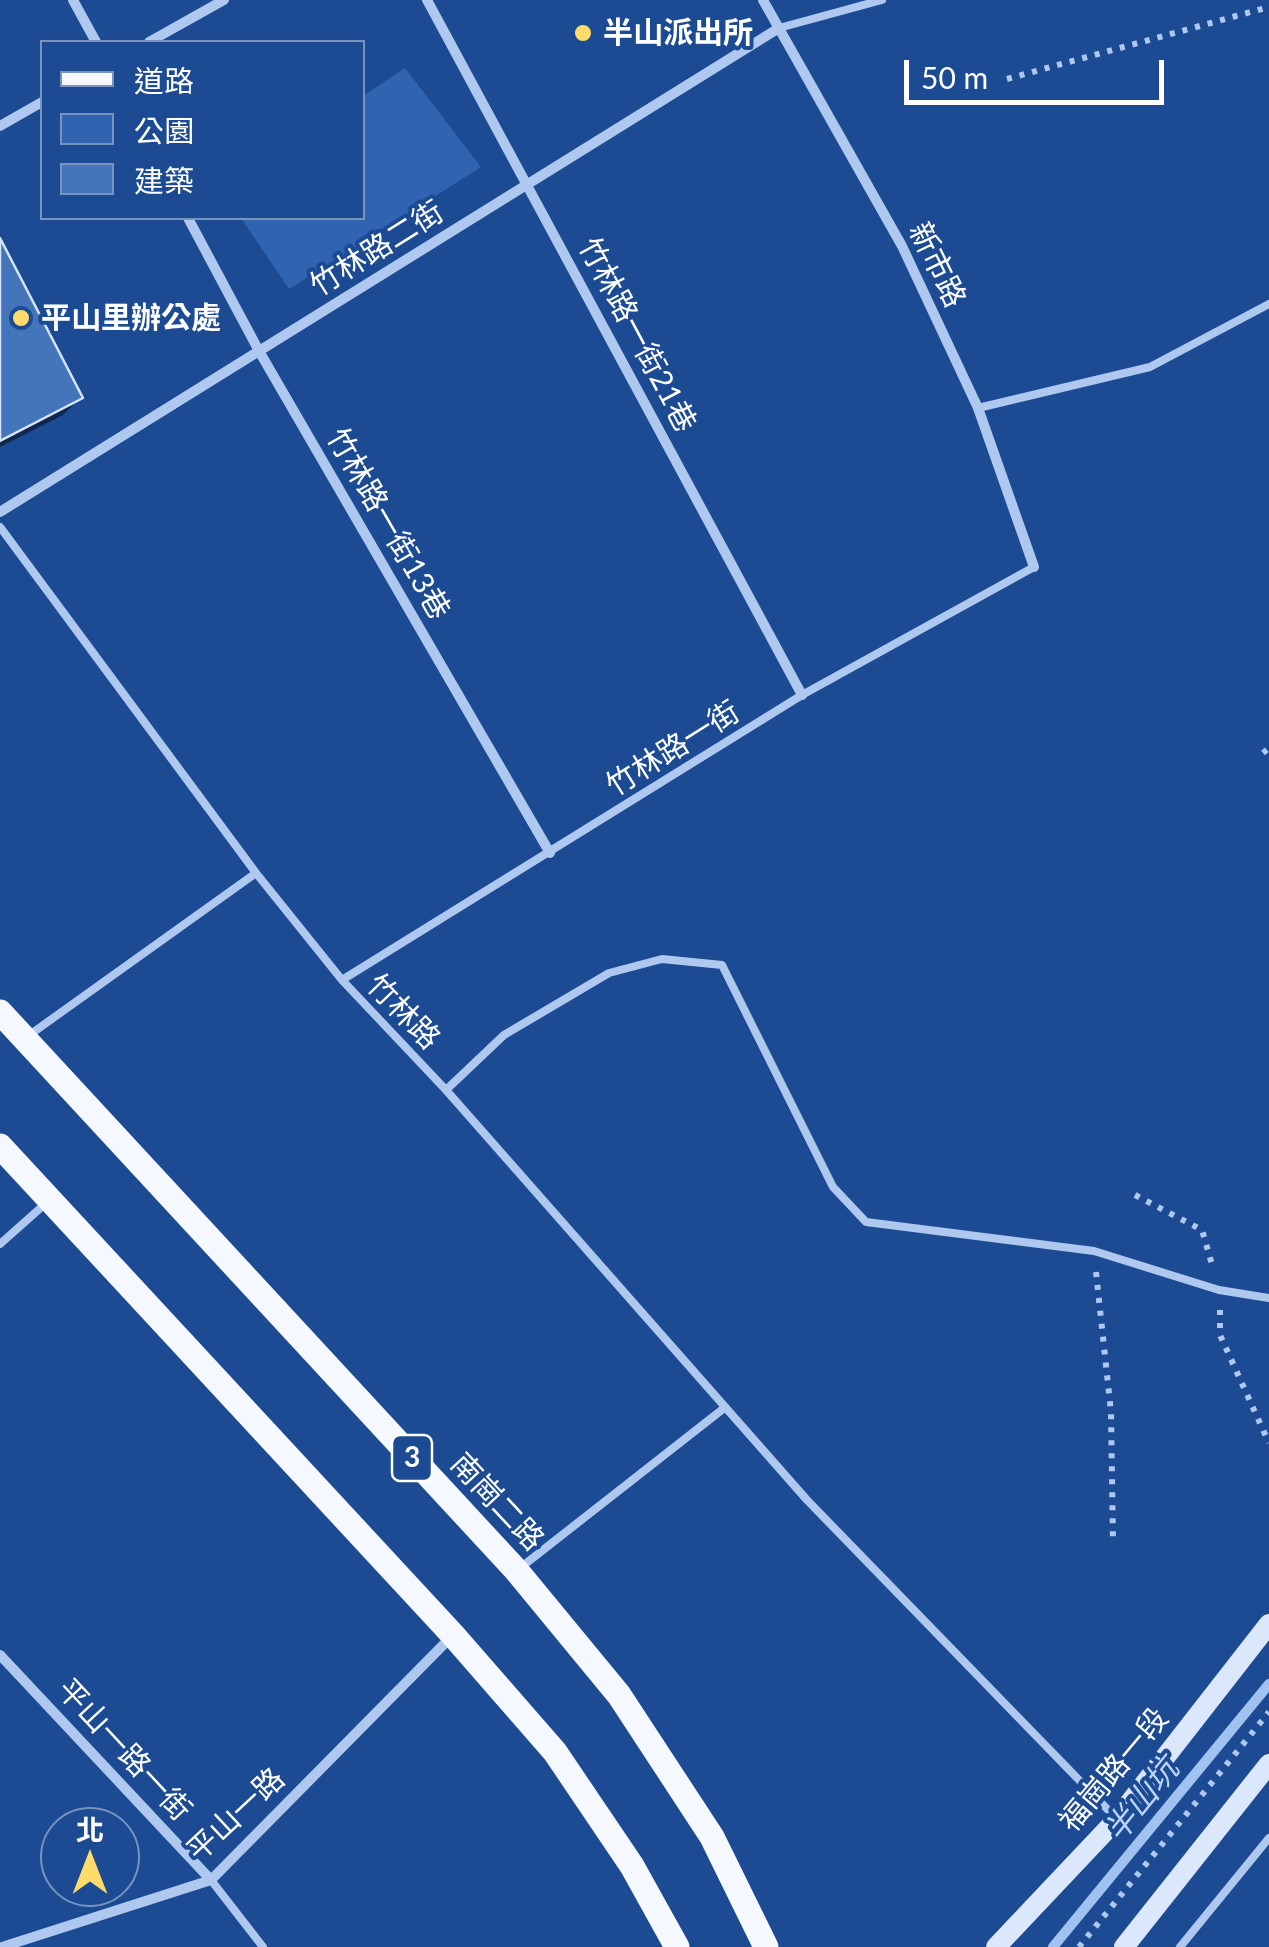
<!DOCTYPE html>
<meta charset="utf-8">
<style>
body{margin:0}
#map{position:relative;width:1269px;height:1947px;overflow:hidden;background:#1c4b93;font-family:Lato,"Noto Sans TC",sans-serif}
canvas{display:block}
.legend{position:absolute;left:40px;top:40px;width:325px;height:180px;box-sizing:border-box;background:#1c4b93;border:2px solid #7793be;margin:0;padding:12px 18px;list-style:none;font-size:30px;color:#fff}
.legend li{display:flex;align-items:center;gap:20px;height:50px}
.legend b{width:50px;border:2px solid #7793be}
.north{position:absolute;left:40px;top:1807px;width:100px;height:100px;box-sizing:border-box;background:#1c4b93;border:2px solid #7793be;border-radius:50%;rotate:0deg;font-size:28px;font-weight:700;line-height:40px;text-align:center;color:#fff}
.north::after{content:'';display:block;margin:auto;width:35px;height:45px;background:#ffdb6b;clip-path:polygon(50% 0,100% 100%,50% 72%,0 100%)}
.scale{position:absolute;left:904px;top:60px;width:260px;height:45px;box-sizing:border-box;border:5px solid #fff;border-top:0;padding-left:12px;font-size:30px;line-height:35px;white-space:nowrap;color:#fff;-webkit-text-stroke:8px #1c4b93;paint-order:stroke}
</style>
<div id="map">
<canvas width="1269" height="1947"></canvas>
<ul class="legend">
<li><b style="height:12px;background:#f5f9ff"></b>道路</li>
<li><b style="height:28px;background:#3064b1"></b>公園</li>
<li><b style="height:28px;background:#4474ba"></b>建築</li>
</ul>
<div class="north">北</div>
<div class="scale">50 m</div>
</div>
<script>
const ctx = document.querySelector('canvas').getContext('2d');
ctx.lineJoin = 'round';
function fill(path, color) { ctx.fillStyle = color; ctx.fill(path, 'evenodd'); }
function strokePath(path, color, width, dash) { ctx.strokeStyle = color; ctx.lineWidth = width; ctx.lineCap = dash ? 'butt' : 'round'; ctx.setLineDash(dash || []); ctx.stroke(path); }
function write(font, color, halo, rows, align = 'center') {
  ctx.font = font + ' Lato,"Noto Sans TC",sans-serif'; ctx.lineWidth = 8; ctx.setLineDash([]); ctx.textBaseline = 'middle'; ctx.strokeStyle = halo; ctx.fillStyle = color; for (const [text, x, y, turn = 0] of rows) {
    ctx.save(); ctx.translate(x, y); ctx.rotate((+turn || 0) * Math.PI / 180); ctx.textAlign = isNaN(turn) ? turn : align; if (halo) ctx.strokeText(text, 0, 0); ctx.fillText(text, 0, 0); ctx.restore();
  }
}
const green = new Path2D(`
 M405,68L481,167L289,289L241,218H362L363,96Z`);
const shadow = new Path2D(`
 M0,243L80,398L63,415L0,447Z`);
const stream = new Path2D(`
 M1053,1947L1269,1684`);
const building = new Path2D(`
 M0,238L83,398L0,441Z`);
const path = new Path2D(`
 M1007,79L1269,7
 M1263,753L1269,748
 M1135,1195L1202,1230L1213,1268
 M1096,1272L1111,1412L1113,1542
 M1220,1310V1335L1269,1443
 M1079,1947L1269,1712`);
const lane = new Path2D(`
 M779,28L882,0
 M978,408L1150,367L1269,304
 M0,527L256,873L342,980L446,1090L807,1500L1114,1816
 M342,980L802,695L1034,567
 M28,1036L256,873
 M446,1090L504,1035L609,973L662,959L722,965L833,1187L866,1222L1094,1251L1219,1290L1269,1298
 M0,1244L45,1204
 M520,1568L723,1409
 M211,1880L263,1947
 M1180,1947L1269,1838`);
const street = new Path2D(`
 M73,0L96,42
 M427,0L802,695
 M763,0L902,246L978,408L1034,567
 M149,42L224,0
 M0,126L42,102
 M188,218L259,351L550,853
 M0,512L779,28
 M0,1655L211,1880
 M2,1947L211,1880L453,1635`);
const secondary = new Path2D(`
 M996,1947L1117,1819L1269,1624
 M1124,1947L1269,1764`);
const primary = new Path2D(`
 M0,1012L516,1570L619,1695L712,1837L766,1947
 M0,1146L453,1635L555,1752L632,1866L677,1947`);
const markers = [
 [583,33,10,"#ffdb6b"],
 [21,318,10,"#ffdb6b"]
];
const shields = [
 [412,1458,40]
];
const shieldNames = [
 ["3",412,1458]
];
const poiNames = [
 ["半山派出所",603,33],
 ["平山里辦公處",41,318]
];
const streetNames = [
 ["竹林路二街",377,249,-32],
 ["新市路",937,265,64],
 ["竹林路一街21巷",637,335,62],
 ["竹林路一街13巷",388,524,60],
 ["竹林路一街",673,749,-32],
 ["竹林路",403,1012,46],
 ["南崗二路",497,1502,47],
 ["平山一路一街",124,1750,47],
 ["福崗路一段",1114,1770,-50],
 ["平山一路",236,1815,-43]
];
const waterNames = [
 ["半山坑",1142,1800,-51]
];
fill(green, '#3064b1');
fill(shadow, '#0007');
strokePath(stream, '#a1c2f1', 10);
fill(building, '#4474ba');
strokePath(building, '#d4e4fa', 2.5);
strokePath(path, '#aec8ef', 6, [5, 8]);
strokePath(lane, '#aec8ef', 8);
strokePath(street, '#aec8ef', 10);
strokePath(secondary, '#dbe7fb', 20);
strokePath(primary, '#f5f9ff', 25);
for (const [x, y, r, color] of markers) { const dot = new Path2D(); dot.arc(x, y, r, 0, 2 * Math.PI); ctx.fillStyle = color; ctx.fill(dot); strokePath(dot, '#1c4b93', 4); }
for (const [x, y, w] of shields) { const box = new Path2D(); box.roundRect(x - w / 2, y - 23, w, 46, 8); ctx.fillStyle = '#1c4b93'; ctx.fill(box); strokePath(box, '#fff', 2.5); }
write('bold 28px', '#fff', null, shieldNames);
write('bold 30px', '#fff', '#1c4b93', poiNames, 'left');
write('30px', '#fff', '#1c4b93', streetNames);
write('italic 32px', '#bad3f6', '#1c4b93', waterNames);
</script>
